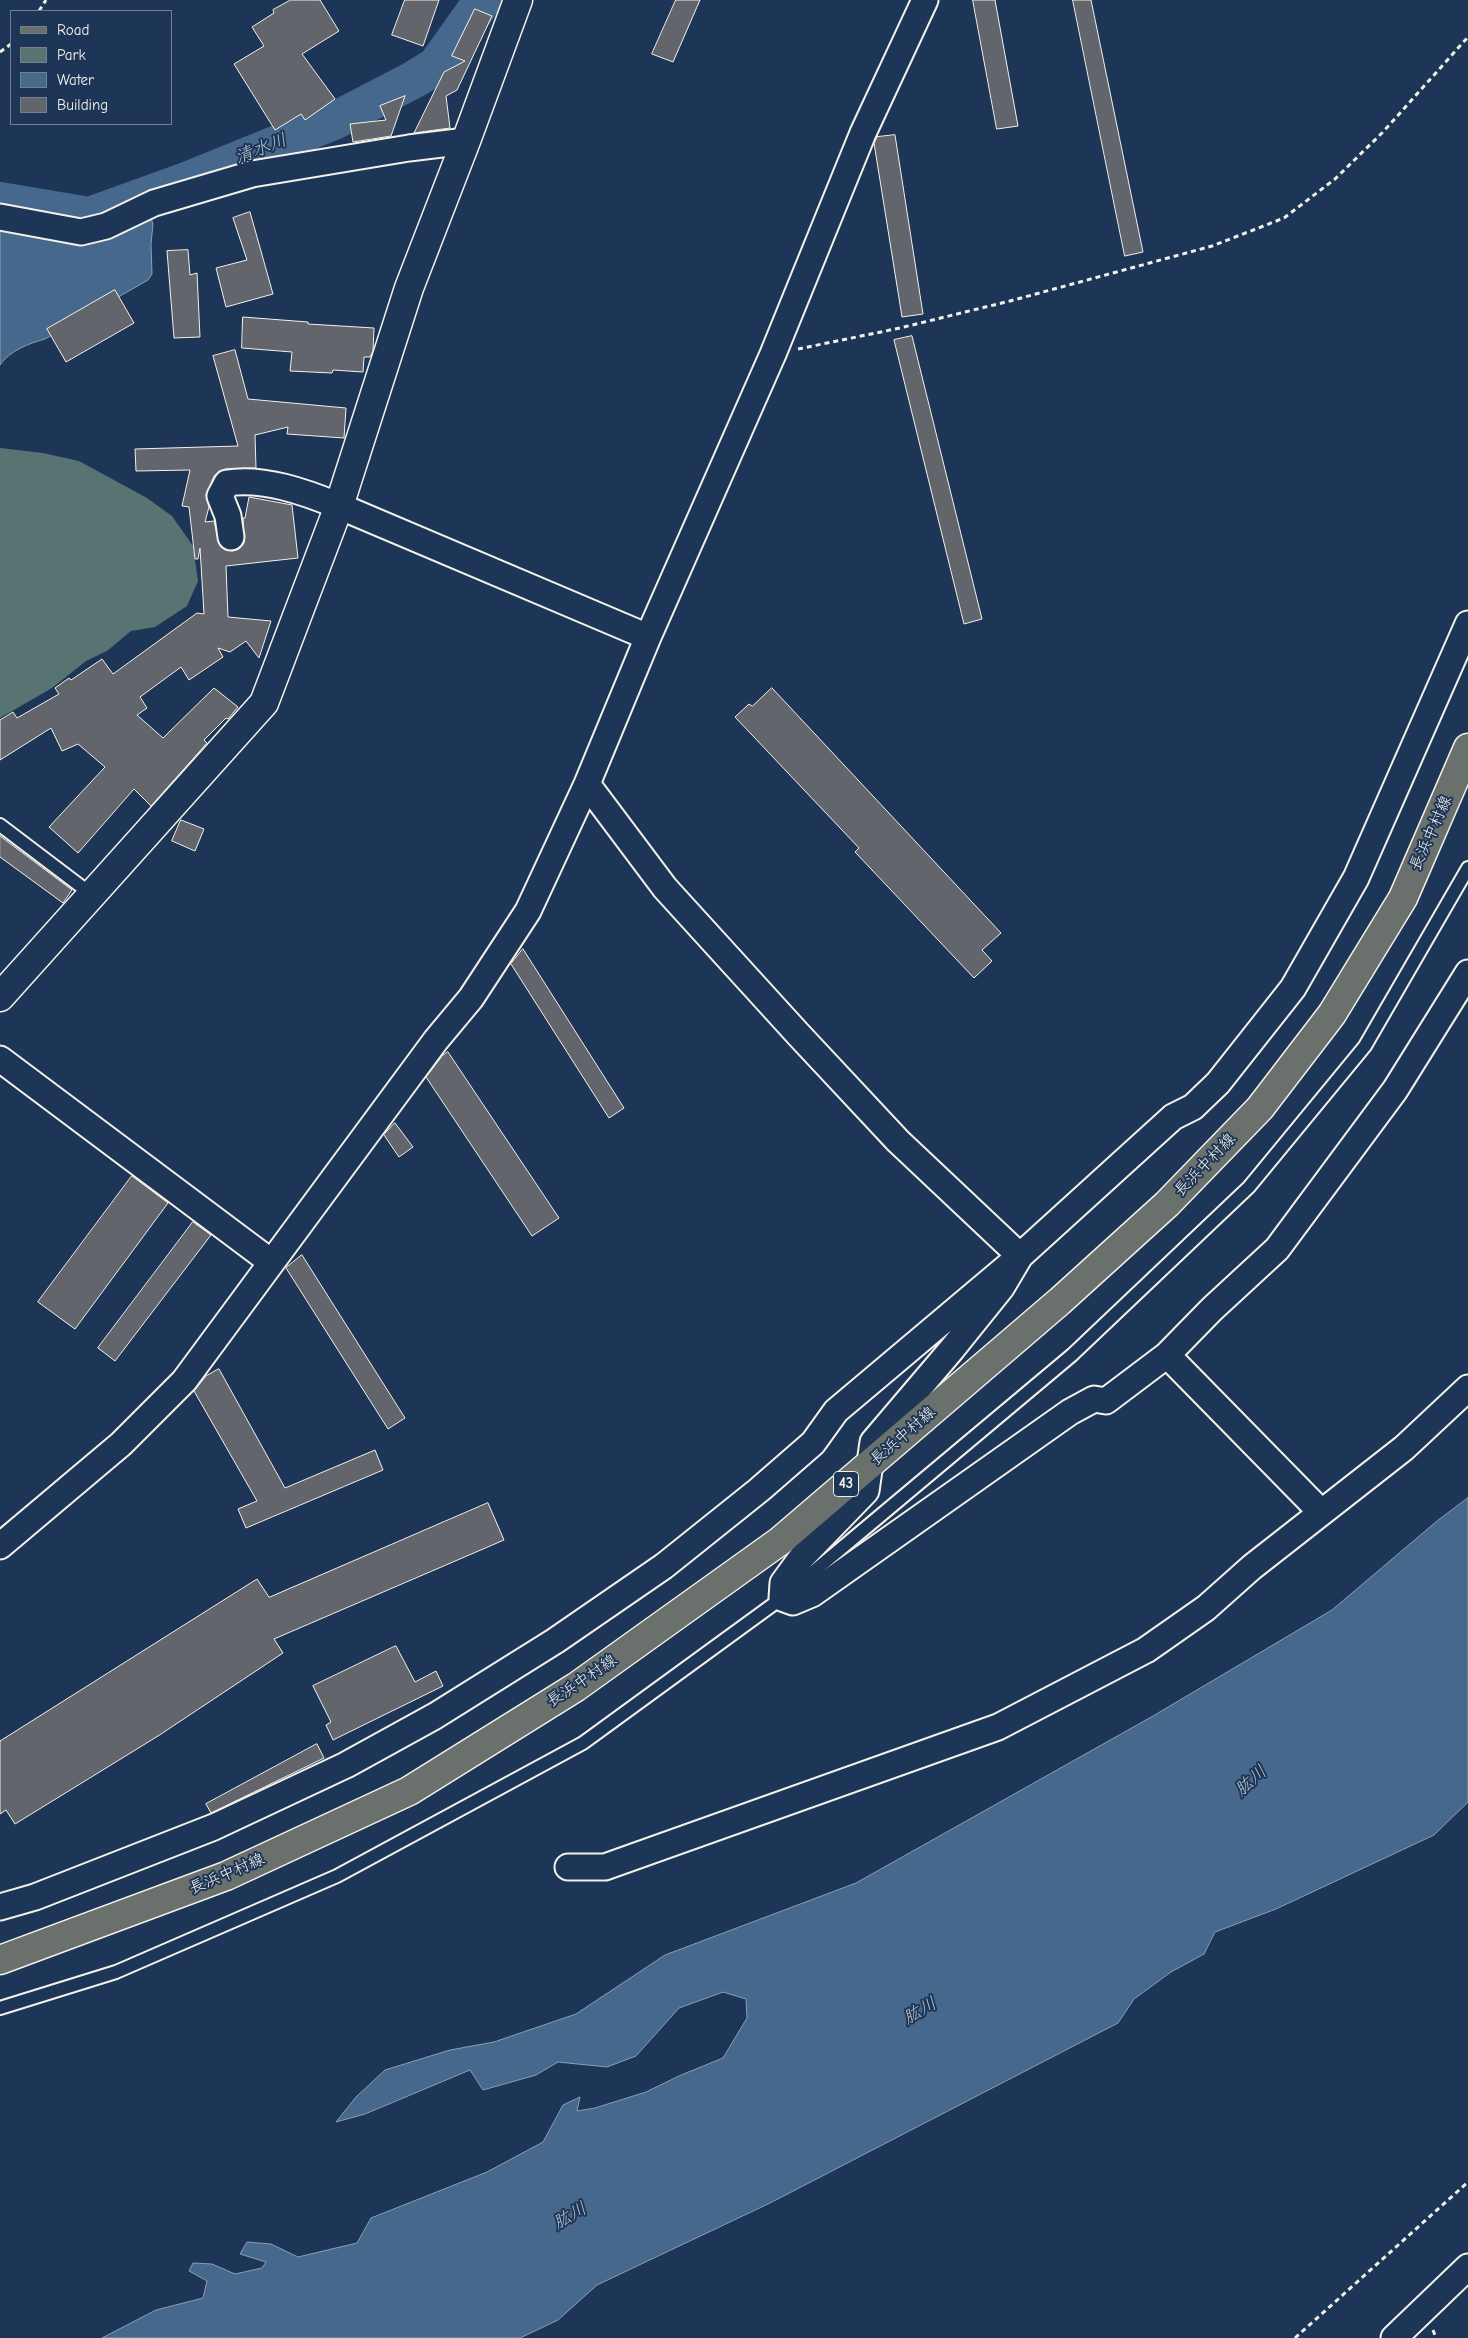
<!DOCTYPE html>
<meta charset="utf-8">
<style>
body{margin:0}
#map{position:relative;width:1468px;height:2338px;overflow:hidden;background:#1d3557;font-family:"Comic Neue",sans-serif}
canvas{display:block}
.legend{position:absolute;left:10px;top:10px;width:162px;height:115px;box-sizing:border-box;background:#1d3557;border:1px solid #738091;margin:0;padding:6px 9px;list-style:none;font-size:15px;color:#f4f1e8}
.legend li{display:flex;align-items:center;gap:10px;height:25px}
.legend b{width:25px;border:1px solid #738091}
</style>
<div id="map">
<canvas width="1468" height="2338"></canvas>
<ul class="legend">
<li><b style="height:6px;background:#6a716d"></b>Road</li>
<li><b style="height:14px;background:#587472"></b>Park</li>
<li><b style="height:14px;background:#47688d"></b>Water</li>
<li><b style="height:14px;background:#62656c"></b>Building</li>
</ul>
</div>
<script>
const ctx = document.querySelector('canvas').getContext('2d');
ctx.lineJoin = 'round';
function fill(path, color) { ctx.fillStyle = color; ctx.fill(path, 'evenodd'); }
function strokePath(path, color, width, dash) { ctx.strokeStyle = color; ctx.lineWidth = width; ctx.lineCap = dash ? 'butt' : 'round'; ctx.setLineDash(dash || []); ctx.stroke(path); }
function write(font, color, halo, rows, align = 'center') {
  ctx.font = font + ' "Comic Neue","Klee One",sans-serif'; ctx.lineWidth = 4; ctx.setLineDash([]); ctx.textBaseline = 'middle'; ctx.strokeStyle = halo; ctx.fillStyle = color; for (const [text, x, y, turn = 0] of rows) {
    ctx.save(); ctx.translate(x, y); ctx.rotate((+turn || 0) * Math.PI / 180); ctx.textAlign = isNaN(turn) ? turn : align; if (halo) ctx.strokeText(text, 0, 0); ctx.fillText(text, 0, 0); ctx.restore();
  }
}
const green = new Path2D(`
 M0,448L43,453L79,461L147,498L172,516L193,546L198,581L187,606L155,627L131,631L107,651L86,661L52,688L0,718Z`);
const water = new Path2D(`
 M151,218L153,224L151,244L152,274L148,280L45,339C30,343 9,351 0,365V227Z
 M1468,1498V1802L1434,1835L1276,1909L1215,1932L1204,1954L1171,1972L1134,1999L1118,2023L770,2203L597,2285L558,2320L520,2338H102L156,2310L203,2298L207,2281L189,2271L193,2263L212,2264L235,2274L262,2268L266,2262L240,2254L247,2242L271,2244L298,2257L357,2243L371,2218L487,2172L543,2142L563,2105L580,2097L577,2111L595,2108L646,2092L681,2075L723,2058L747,2018L746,1999L723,1992L679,2008L636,2056L607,2067L558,2062L536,2075L483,2090L470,2070L365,2114L336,2122L356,2097L385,2070L450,2050L494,2042L576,2014L665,1955L856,1883L1153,1716L1332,1610L1437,1521Z`);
const river = new Path2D(`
 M0,201L89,216L186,181L334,121L413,80L436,66L483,0`);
const building = new Path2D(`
 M291,0H320L339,31L302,54L335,99L305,120L301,114L275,130L234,64L264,46L252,27L274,13L273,10Z
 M405,0H439L423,46L392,35Z
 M676,0H700L673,62L652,54Z
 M973,0H995L1018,126L997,129Z
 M1073,0H1091L1143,252L1125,256Z
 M475,9L492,16L457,90L446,96L450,128L414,133L444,72L465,61L452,56Z
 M405,96L391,136L353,142L350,124L386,120L380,106Z
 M895,135L923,314L902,317L874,143L877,137Z
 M250,212L273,294L226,307L216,268L247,260L233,218Z
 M188,250L190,275L197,273L200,337L174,338L167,251Z
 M115,290L134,323L66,362L47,329Z
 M243,317L308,322V324L374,328L373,351L370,357H364L363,372L333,370L332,373L290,371L292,352L242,348Z
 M912,336L982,619L964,624L894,340Z
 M235,350L248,399L346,408L344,438L287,434L288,427L255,435L256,468L226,469L219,471L214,476L206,495L209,507L205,522L214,521L220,546L225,550L233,551L239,549L244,543L243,518H245L249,497L292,505L298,558L226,566L228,617L271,621L259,658L246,641L230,652L218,648L223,657L189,680L181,667L140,697L147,708L137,715L163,738L214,688L238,707L228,719L226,718L204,740L207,743L151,806L134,789L78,853L49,827L105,767L78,744L62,751L51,728L0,760V720L13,712L17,718L59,694L55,688L69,678L71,680L102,659L113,674L197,613L204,614L200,548L198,559H195L189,507L182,506L190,470L136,471L135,449L238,446L213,356Z
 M772,688L1001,933L982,950L992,961L974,978L855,852L859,848L735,717L749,704L752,706Z
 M181,820L204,829L195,851L172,841Z
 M0,836L72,890L63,903L0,857Z
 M523,949L624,1108L609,1118L511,964Z
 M448,1052L559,1218L532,1236L426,1077L442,1056Z
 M395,1123L413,1147L399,1157L384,1135Z
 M132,1176L168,1203L75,1329L38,1302Z
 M193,1222L211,1235L115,1361L98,1348Z
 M302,1255L405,1418L388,1429L286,1268Z
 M219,1369L285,1488L375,1450L383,1470L246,1528L238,1509L257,1501L194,1391L206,1376Z
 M488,1503L504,1540L274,1639L283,1653L158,1736L15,1824L6,1810L0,1814V1741L257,1579L269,1597Z
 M396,1646L415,1682L436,1671L443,1686L333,1740L326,1725L331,1722L313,1686Z
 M317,1744L324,1758L211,1813L206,1804Z`);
const path = new Path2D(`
 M39,11L46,0
 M0,52L11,44
 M798,349L900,328L1010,301L1212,246L1284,218L1335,179L1383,132L1468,37
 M1433,2330L1436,2338
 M1295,2338L1468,2182`);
const service = new Path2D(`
 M0,825L91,894
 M0,2008L116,1972L337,1876L583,1743L782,1598L1072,1355L1249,1187L1365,1046L1468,868`);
const minor = new Path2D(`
 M0,217L81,232L106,226L154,203L252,174L409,148L466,141
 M231,537L228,516L220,496L227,483C263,477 305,492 339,506L648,637
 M587,784L665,888L798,1034L898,1141L1020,1256L1001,1288L952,1349L873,1442L866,1491L802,1557L783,1583L782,1598L793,1602L812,1594L1070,1412L1094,1399L1106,1401L1167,1355L1212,1309L1277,1249L1395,1090L1468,973
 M0,1059L271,1262
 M1167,1355L1321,1512
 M0,1546L121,1444L184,1381L436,1040L471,998L528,911L587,784L648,637L773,354L863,133L925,0
 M568,1867H605L998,1727L1146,1650L1206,1608L1252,1567L1404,1448L1468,1388
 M0,1907L35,1897L214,1827L346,1765L435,1716L555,1641L664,1566L759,1490L813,1443L836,1411L1020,1256L1173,1117L1193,1107L1218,1083L1293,988L1356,878L1468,624
 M1394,2338L1468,2267`);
const tertiary = new Path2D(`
 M0,997L264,703L339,506L409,288L466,141L518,0`);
const primary = new Path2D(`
 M0,1960L226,1876L409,1791L576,1687L780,1541L1060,1301L1167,1204L1260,1108L1332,1014L1403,898L1468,748`);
const shields = [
 [846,1484,25]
];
const shieldNames = [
 ["43",846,1484]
];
const streetNames = [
 ["長浜中村線",1431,833,-66],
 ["長浜中村線",1205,1165,-46],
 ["長浜中村線",903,1436,-41],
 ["長浜中村線",582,1681,-34],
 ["長浜中村線",227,1874,-23]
];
const waterNames = [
 ["清水川",261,149,-21],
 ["肱川",1251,1781,-41],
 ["肱川",920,2011,-30],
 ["肱川",570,2216,-30]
];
fill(green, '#587472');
fill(water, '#47688d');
strokePath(water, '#8c9fb1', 1);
strokePath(river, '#47688d', 38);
fill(building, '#62656c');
strokePath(building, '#f4f1e8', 1);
strokePath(service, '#f4f1e8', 16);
strokePath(minor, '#f4f1e8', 29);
strokePath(tertiary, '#f4f1e8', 31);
strokePath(primary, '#f4f1e8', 31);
strokePath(path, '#f4f1e8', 3, [5, 4]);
strokePath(service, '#1d3557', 12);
strokePath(minor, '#1d3557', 25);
strokePath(tertiary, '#1d3557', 28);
strokePath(primary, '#6a716d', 28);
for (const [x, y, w] of shields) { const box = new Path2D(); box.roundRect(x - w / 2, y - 12.5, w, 25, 4); ctx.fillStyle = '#1d3557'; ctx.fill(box); strokePath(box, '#f4f1e8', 1); }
write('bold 15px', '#f4f1e8', null, shieldNames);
write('16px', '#f4f1e8', '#1d3557', streetNames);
write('italic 18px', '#b7c1c8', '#1d3557', waterNames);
</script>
